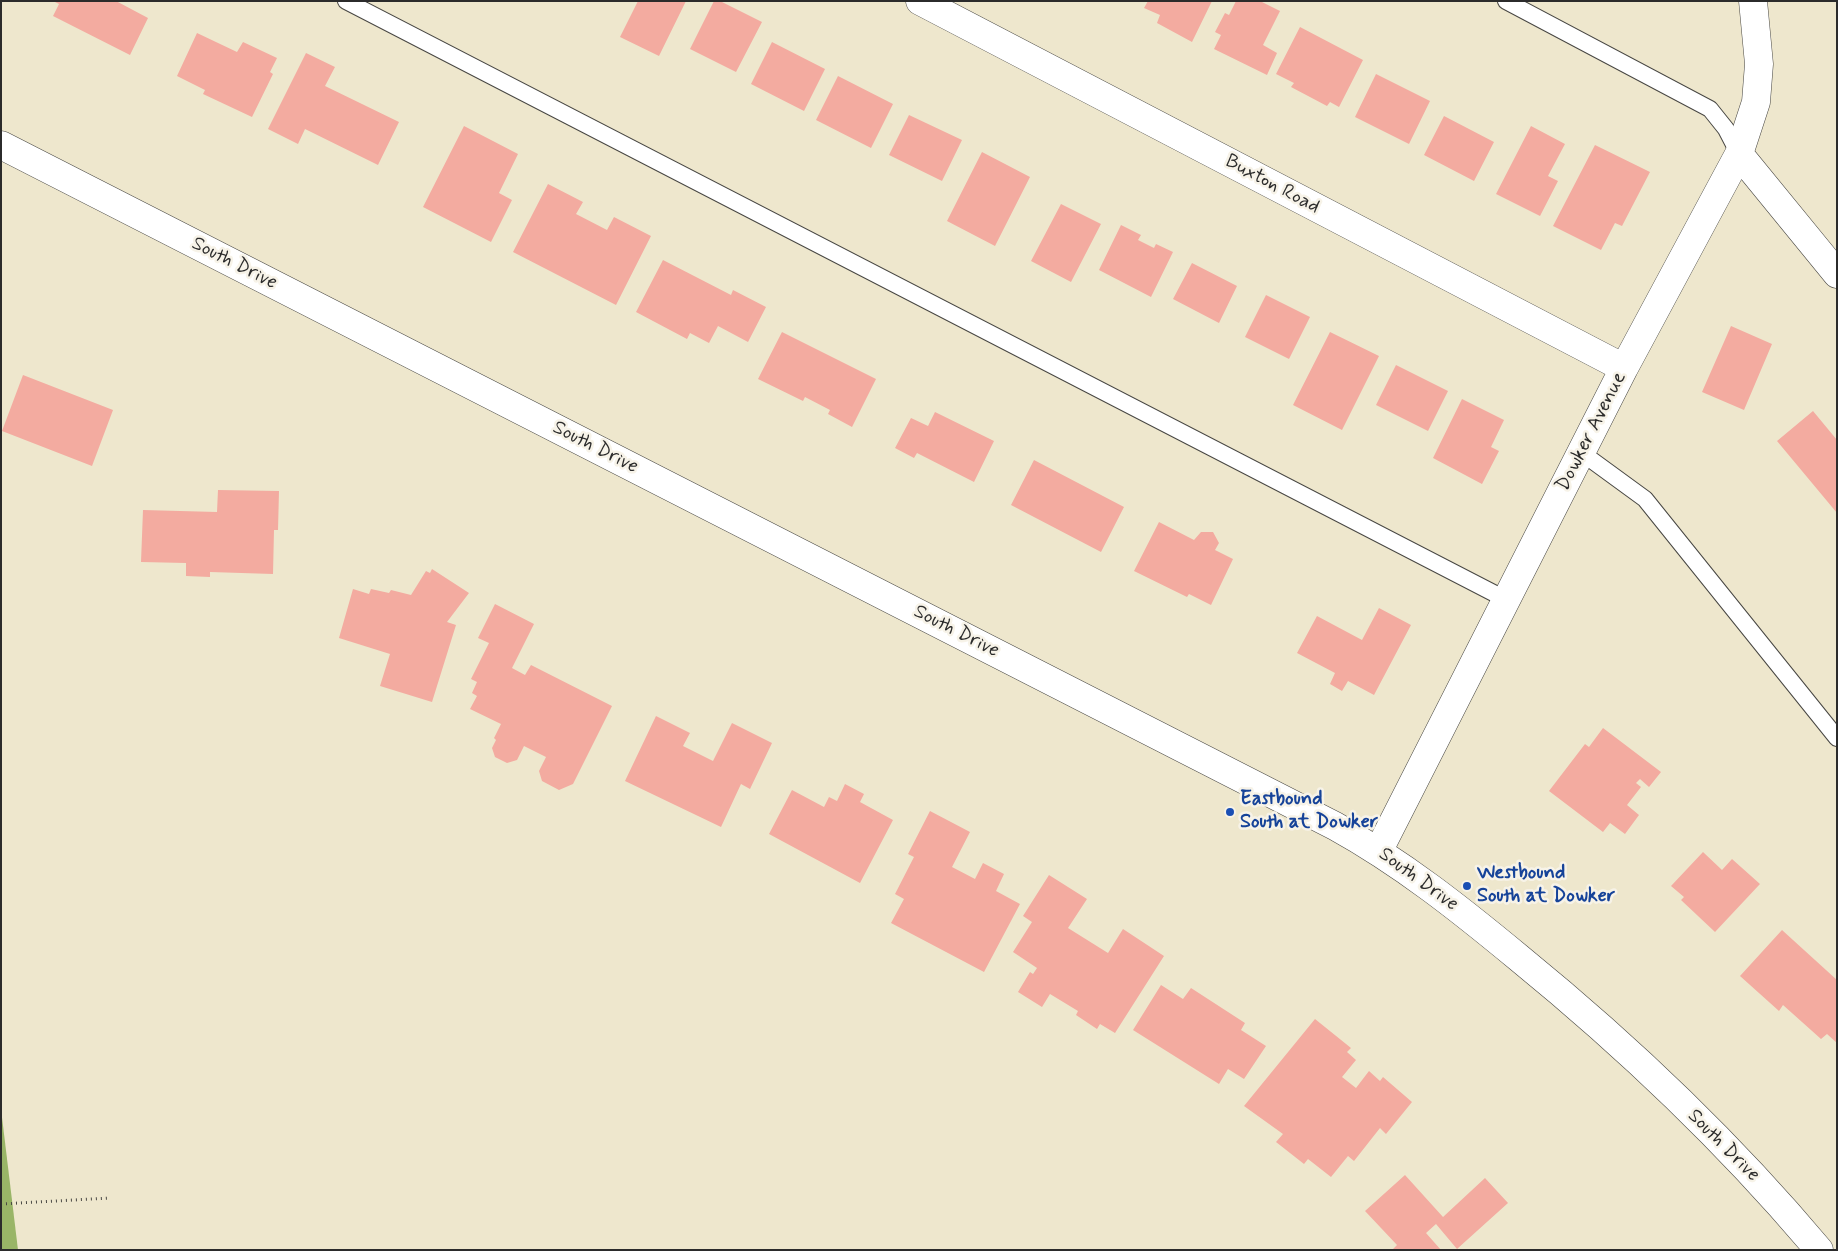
<!DOCTYPE html>
<style>
body{margin:0}
#map{position:relative;width:1838px;height:1251px;overflow:hidden;background:#eee7cd;font-family:Mynerve,sans-serif}
canvas{display:block}
.frame{position:absolute;inset:0;border:2px solid #2b2b2b;pointer-events:none}
</style>
<div id="map">
<canvas width="1838" height="1251"></canvas>
<div class="frame"></div>
</div>
<script>
const ctx = document.querySelector('canvas').getContext('2d');
ctx.lineJoin = 'round';
function fill(path, color) { ctx.fillStyle = color; ctx.fill(path, 'evenodd'); }
function strokePath(path, color, width, dash) { ctx.strokeStyle = color; ctx.lineWidth = width; ctx.lineCap = dash ? 'butt' : 'round'; ctx.setLineDash(dash || []); ctx.stroke(path); }
function write(font, color, halo, rows, align = 'center') {
  ctx.font = font + ' Mynerve,sans-serif'; ctx.lineWidth = 5; ctx.setLineDash([]); ctx.textBaseline = 'middle'; ctx.strokeStyle = halo; ctx.fillStyle = color; for (const [text, x, y, turn = 0] of rows) {
    ctx.save(); ctx.translate(x, y); ctx.rotate((+turn || 0) * Math.PI / 180); ctx.textAlign = isNaN(turn) ? turn : align; if (halo) ctx.strokeText(text, 0, 0); ctx.fillText(text, 0, 0); ctx.restore();
  }
}
const forest = new Path2D(`
 M1,1109L18,1250H1Z`);
const building = new Path2D(`
 M53,1H116L148,18L130,55L53,16L59,4Z
 M638,1H686L659,56L620,37Z
 M714,1H720L762,22L736,72L690,49Z
 M1148,1H1212L1192,42L1157,23L1160,15L1144,8Z
 M1236,1H1260L1280,11L1263,45L1277,53L1267,75L1214,49L1221,35L1215,32L1225,13L1229,15Z
 M1300,27L1363,60L1339,107L1330,102L1327,106L1291,87L1294,83L1276,74Z
 M197,33L237,52L243,42L277,58L270,72L273,74L252,117L203,94L205,90L177,76Z
 M772,42L825,69L804,111L751,84Z
 M306,53L335,67L325,86L399,122L378,165L305,129L298,144L268,129Z
 M1376,74L1430,101L1409,144L1355,117Z
 M838,76L893,104L871,148L816,120Z
 M909,115L962,140L942,181L889,155Z
 M1444,116L1494,142L1474,181L1424,155Z
 M464,126L518,154L499,193L512,200L491,242L423,207Z
 M1531,126L1565,144L1548,176L1558,181L1540,216L1496,194Z
 M1595,145L1650,172L1622,226L1615,223L1601,250L1553,226Z
 M982,152L1030,177L995,246L947,221Z
 M548,184L583,202L576,214L607,230L614,217L651,236L616,305L513,252Z
 M1061,204L1101,224L1071,282L1031,261Z
 M1121,225L1141,235L1138,240L1154,248L1156,244L1173,252L1151,297L1099,270Z
 M663,260L731,295L733,290L766,307L748,342L718,326L709,343L690,333L687,339L636,312Z
 M1192,263L1237,286L1219,323L1173,299Z
 M1266,295L1310,317L1289,359L1245,337Z
 M1731,326L1772,344L1744,410L1702,392Z
 M782,332L876,379L852,427L828,414L830,410L805,397L803,401L758,379Z
 M1330,332L1379,356L1342,430L1293,405Z
 M1396,365L1448,391L1428,431L1376,405Z
 M23,375L113,410L92,466L2,431Z
 M1462,399L1504,420L1491,447L1499,451L1482,484L1433,458Z
 M1813,411L1837,440V513L1777,441Z
 M935,412L994,441L974,482L917,453L914,458L895,448L911,418L928,426Z
 M1034,460L1124,507L1101,552L1011,505Z
 M218,490L279,491L278,530H274L273,574L210,572V577L186,576V563L141,562L143,510L217,512Z
 M1159,522L1194,540L1201,532H1213L1219,543L1215,550L1233,559L1211,605L1189,594L1187,597L1134,571Z
 M432,569L469,593L447,622L456,625L432,702L380,686L390,654L339,638L353,589L369,594L371,589L389,593L391,590L411,595L426,571L430,573Z
 M495,604L534,624L512,668L525,675L531,665L612,706L573,784L559,790L542,781L539,771L546,757L524,746L517,760L507,763L495,757L492,748L496,740L494,738L501,724L470,709L477,696L472,693L477,682L471,679L489,643L478,638Z
 M1379,608L1411,625L1374,695L1348,681L1342,691L1330,684L1335,673L1297,653L1317,616L1362,640Z
 M656,716L690,733L683,746L713,761L732,723L772,743L750,789L741,784L721,827L625,781Z
 M1603,728L1661,772L1649,787L1640,779L1636,783L1641,787L1627,805L1639,815L1625,834L1610,823L1603,832L1549,791L1585,744L1589,747Z
 M845,784L864,794L860,802L893,820L860,883L769,834L792,790L824,807L829,797L837,801Z
 M930,811L970,832L952,867L975,879L983,863L1004,874L996,891L1020,904L984,972L891,923L904,899L895,894L914,857L908,854Z
 M1703,852L1722,870L1732,859L1760,884L1715,932L1681,900L1684,897L1671,886Z
 M1049,875L1087,899L1068,928L1108,953L1123,929L1164,956L1115,1033L1100,1024L1097,1029L1076,1015L1078,1011L1050,994L1042,1007L1018,992L1030,972L1033,974L1037,968L1013,952L1032,922L1023,916Z
 M1782,930L1837,980V1043L1827,1034L1821,1039L1783,1005L1779,1011L1740,976Z
 M1161,985L1183,999L1191,988L1245,1023L1241,1030L1266,1046L1244,1079L1228,1069L1219,1084L1133,1030Z
 M1315,1019L1351,1048L1347,1052L1356,1060L1342,1077L1356,1088L1369,1071L1380,1081L1383,1077L1412,1102L1386,1134L1380,1128L1354,1161L1348,1156L1331,1177L1308,1159L1304,1164L1276,1142L1283,1134L1244,1106Z
 M1405,1175L1443,1217L1485,1178L1508,1203L1457,1249L1436,1224L1426,1233L1441,1250H1392L1397,1245L1365,1211Z`);
const path = new Path2D(`
 M1,1204L110,1198`);
const service = new Path2D(`
 M346,1L1507,600
 M1506,1L1710,109L1726,129L1739,154
 M1582,453L1645,499L1837,738`);
const minor = new Path2D(`
 M920,1L1624,368
 M1,145L1335,826C1402,863 1461,910 1519,958C1627,1046 1729,1143 1819,1250
 M1739,154L1837,274
 M1379,850L1624,368L1739,154L1756,102L1759,64L1753,1`);
const markers = [
 [1230,812,5,"#1a4fb4"],
 [1467,886,5,"#1a4fb4"]
];
const streetNames = [
 ["Buxton Road",1272,185,28],
 ["South Drive",234,264,27],
 ["Dowker Avenue",1592,432,-63],
 ["South Drive",595,448,27],
 ["South Drive",956,632,27],
 ["South Drive",1418,880,36],
 ["South Drive",1723,1146,45]
];
const transitNames = [
 ["Eastbound",1240,800],
 ["South at Dowker",1240,823],
 ["Westbound",1477,874],
 ["South at Dowker",1477,897]
];
fill(forest, '#99b567');
fill(building, '#f3aba0');
strokePath(service, '#484743', 18);
strokePath(minor, '#484743', 29);
strokePath(path, '#484743', 3, [1, 4]);
strokePath(service, '#fff', 16);
strokePath(minor, '#fff', 28);
for (const [x, y, r, color] of markers) { const dot = new Path2D(); dot.arc(x, y, r, 0, 2 * Math.PI); ctx.fillStyle = color; ctx.fill(dot); strokePath(dot, '#f7f3e8', 2); }
write('20px', '#2b2b2b', '#f7f3e8', streetNames);
write('bold 20px', '#164399', '#f7f3e8', transitNames, 'left');
</script>
